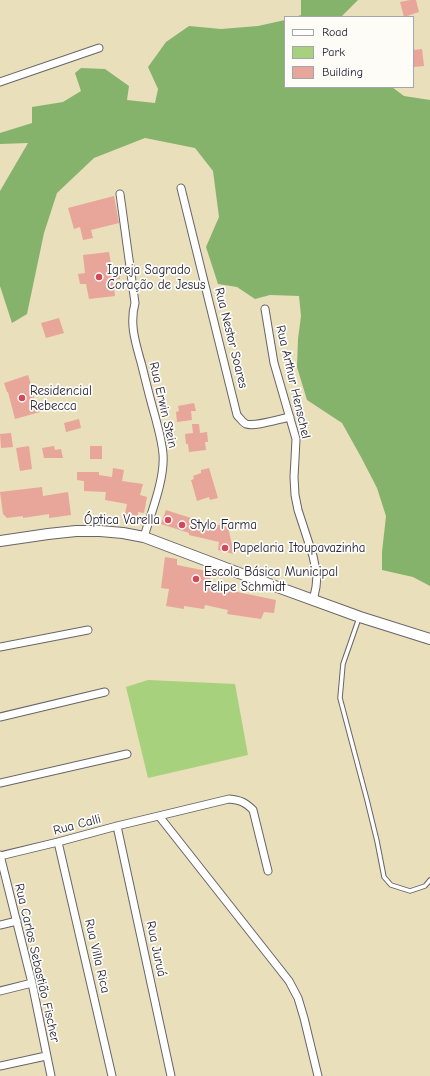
<!DOCTYPE html>
<meta charset="utf-8">
<style>
body{margin:0}
#map{position:relative;width:430px;height:1076px;overflow:hidden;background:#e9dfbb;font-family:"Comic Neue",sans-serif}
canvas{display:block}
.legend{position:absolute;left:284px;top:16px;width:130px;height:72px;box-sizing:border-box;background:#fdfcf7;border:1px solid #a5a5ac;margin:0;padding:5px 7px;list-style:none;font-size:12px;color:#22223b}
.legend li{display:flex;align-items:center;gap:8px;height:20px}
.legend b{width:20px;border:1px solid #a5a5ac}
</style>
<div id="map">
<canvas width="430" height="1076"></canvas>
<ul class="legend">
<li><b style="height:5px;background:#fff"></b>Road</li>
<li><b style="height:11px;background:#a8d17d"></b>Park</li>
<li><b style="height:11px;background:#e8a59a"></b>Building</li>
</ul>
</div>
<script>
const ctx = document.querySelector('canvas').getContext('2d');
ctx.lineJoin = 'round';
function fill(path, color) { ctx.fillStyle = color; ctx.fill(path, 'evenodd'); }
function strokePath(path, color, width, dash) { ctx.strokeStyle = color; ctx.lineWidth = width; ctx.lineCap = dash ? 'butt' : 'round'; ctx.setLineDash(dash || []); ctx.stroke(path); }
function write(font, color, halo, rows, align = 'center') {
  ctx.font = font + ' "Comic Neue",sans-serif'; ctx.lineWidth = 3.5; ctx.setLineDash([]); ctx.textBaseline = 'middle'; ctx.strokeStyle = halo; ctx.fillStyle = color; for (const [text, x, y, turn = 0] of rows) {
    ctx.save(); ctx.translate(x, y); ctx.rotate((+turn || 0) * Math.PI / 180); ctx.textAlign = isNaN(turn) ? turn : align; if (halo) ctx.strokeText(text, 0, 0); ctx.fillText(text, 0, 0); ctx.restore();
  }
}
const green = new Path2D(`
 M148,680L235,684L248,755L148,778L126,687Z`);
const forest = new Path2D(`
 M301,0H358L341,17H295L301,15Z
 M285,20V87H392L404,96L430,100V586L413,577L382,570V552L386,516L377,488L361,457L342,423L307,400L297,367L298,339L301,316L299,296L270,295L255,299L237,287L218,284L206,247L219,217L213,171L195,148L145,138L94,158L57,193L44,233L27,314L12,323L0,286V191L28,143L0,144V133L32,123V107L63,102L81,91L75,73L81,68L105,69L129,86L127,100L155,103L158,89L148,67L166,42L189,26L221,29L258,26Z`);
const building = new Path2D(`
 M410,0H416L419,12L404,17L400,2Z
 M422,49L424,66L413,67V50Z
 M114,196L119,223L91,230L93,238L83,240L80,227L74,229L68,208Z
 M109,252L112,270L119,269L120,279L113,280L115,296L89,299L86,284H80L78,274L85,273L83,255Z
 M59,318L64,333L46,338L41,323Z
 M28,375L31,384L30,385L36,404L37,403L40,412L15,419L8,392H7L4,383Z
 M194,403L196,411H191L192,420L177,422L176,412L179,411L178,406Z
 M79,419L81,428L66,432L64,423Z
 M192,424H199L200,433L207,432L208,442H205L206,450L189,452L188,444H186L185,434L193,433Z
 M11,433L13,447L1,448L0,434Z
 M29,446L32,469L20,471L16,448Z
 M54,446L55,450L61,449L63,458H44L42,448Z
 M90,446H102V459H90Z
 M113,468L124,470L122,481L143,484L140,495L147,497L144,513L138,512V516L125,514L127,504L105,500L106,492L84,491V481L77,480V472H99V475L112,477Z
 M209,468L218,498L210,500L209,497L197,501L191,480L194,479L193,476L201,473V470Z
 M42,487L43,496L68,492L71,515L49,518V514L23,518V516L7,518L3,514L0,492Z
 M166,510L197,520L228,527L234,554L218,550L219,542L189,535V533L161,524Z
 M165,557L177,559V565L212,572L208,586L276,600L274,613L264,612L261,619L227,614L228,610L205,605L204,609L184,606V609L166,606L169,589L161,588Z`);
const service = new Path2D(`
 M359,618L343,664L340,698L367,800L377,841L384,877L391,885L410,891L425,886L430,880`);
const minor = new Path2D(`
 M0,82L99,48
 M181,188L237,415C240,418 242,422 246,424C255,427 279,419 290,417
 M120,194L135,303C129,325 136,344 142,366C146,382 150,399 155,416C158,428 162,441 163,454C165,479 151,513 144,537
 M265,309L274,363L296,439L295,459L294,477L295,495L298,510L313,556L317,575L316,587L313,601
 M0,647L88,630
 M0,717L105,692
 M0,783L127,754
 M159,816L289,981L298,998L304,1018L318,1076
 M117,826L171,1076
 M58,842L112,1076
 M0,855L32,983L51,1076
 M0,856L58,842L117,826L229,799C240,800 245,802 253,810L268,871
 M0,925L17,921
 M0,991L32,983
 M0,1066L46,1056`);
const secondary = new Path2D(`
 M0,541L48,534L76,531H100L123,533L144,537L239,573L360,617L430,639`);
const markers = [
 [99,277,4,"#d1495b"],
 [22,398,4,"#d1495b"],
 [168,520,4,"#d1495b"],
 [182,525,4,"#d1495b"],
 [225,548,4,"#d1495b"],
 [196,579,4,"#d1495b"]
];
const poiNames = [
 ["Igreja Sagrado",107,270],
 ["Coração de Jesus",107,285],
 ["Residencial",30,391],
 ["Rebecca",30,406],
 ["Óptica Varella",160,520,"right"],
 ["Stylo Farma",190,525],
 ["Papelaria Itoupavazinha",233,548],
 ["Escola Básica Municipal",204,572],
 ["Felipe Schmidt",204,587]
];
const streetNames = [
 ["Rua Nestor Soares",231,338,76],
 ["Rua Arthur Henschel",293,382,77],
 ["Rua Erwin Stein",163,405,77],
 ["Rua Calli",77,825,-15],
 ["Rua Juruá",156,949,78],
 ["Rua Villa Rica",97,956,77],
 ["Rua Carlos Sebastião Fischer",37,963,77]
];
fill(green, '#a8d17d');
fill(forest, '#86b36c');
fill(building, '#e8a59a');
strokePath(service, '#686468', 5.5);
strokePath(minor, '#686468', 9);
strokePath(secondary, '#686468', 12);
strokePath(service, '#fff', 3.5);
strokePath(minor, '#fff', 7);
strokePath(secondary, '#fff', 10);
for (const [x, y, r, color] of markers) { const dot = new Path2D(); dot.arc(x, y, r, 0, 2 * Math.PI); ctx.fillStyle = color; ctx.fill(dot); strokePath(dot, '#fdfcf7', 1.5); }
write('13px', '#22223b', '#fdfcf7', poiNames, 'left');
write('13px', '#22223b', '#fdfcf7', streetNames);
</script>
